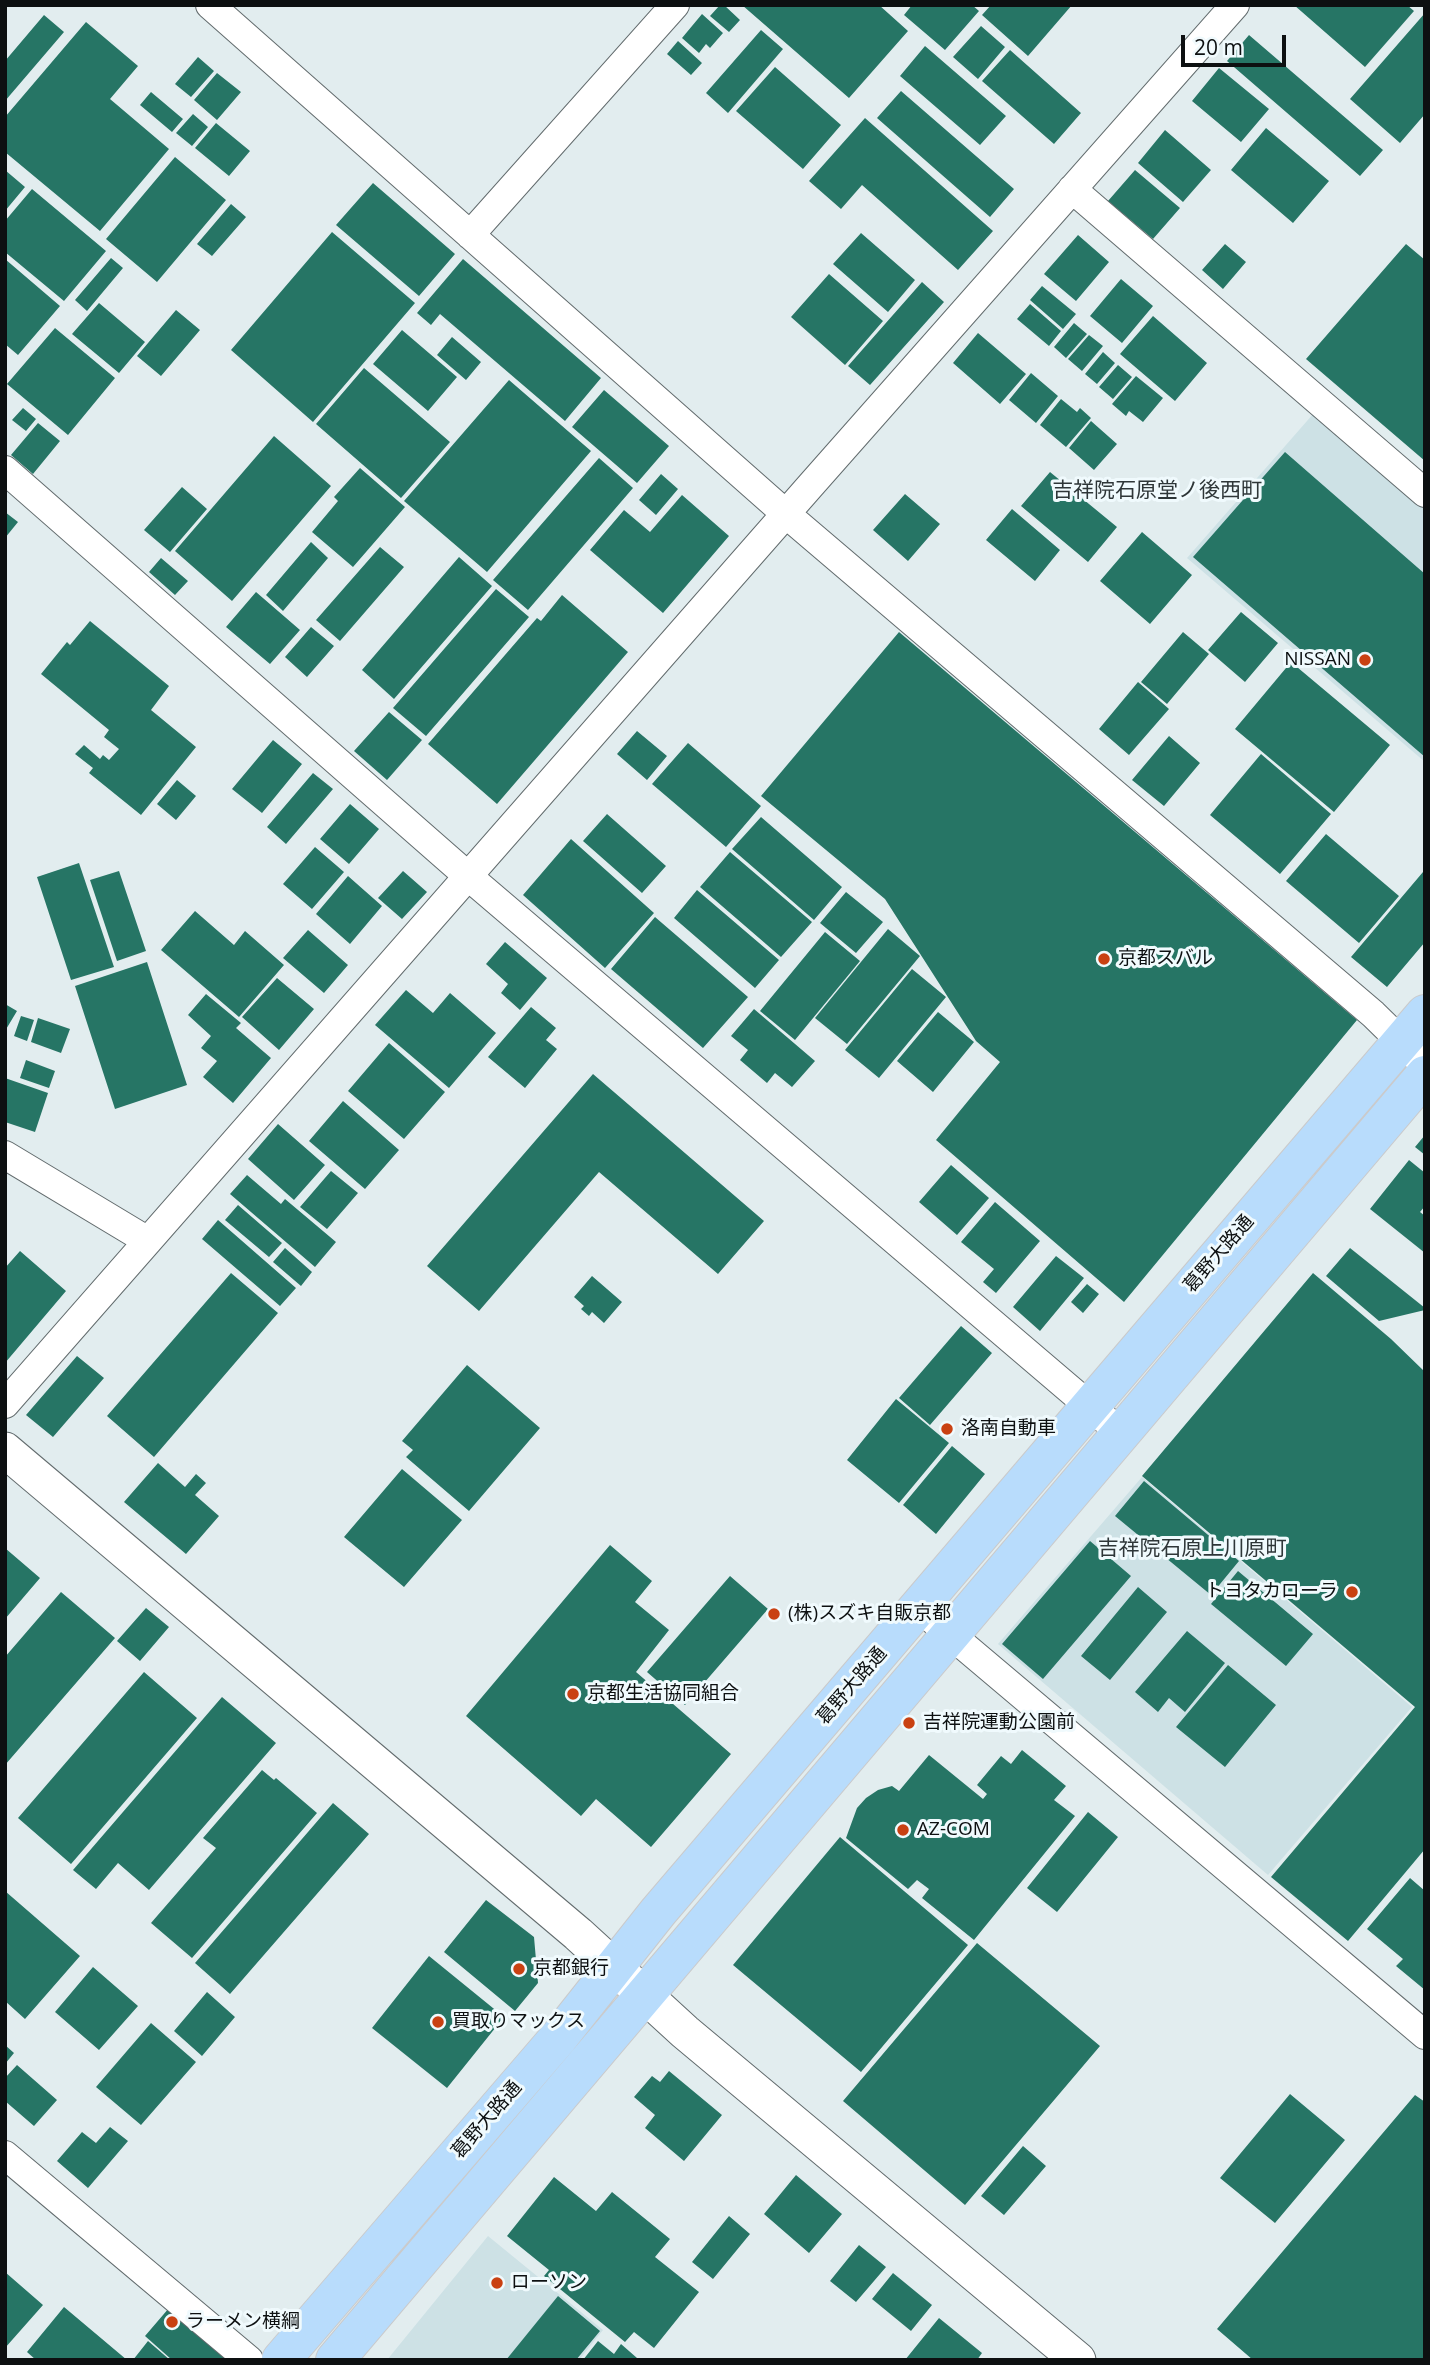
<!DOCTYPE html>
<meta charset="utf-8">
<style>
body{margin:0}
#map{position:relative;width:1430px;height:2365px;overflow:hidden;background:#e2edef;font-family:"Open Sans",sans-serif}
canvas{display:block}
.frame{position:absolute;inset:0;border:7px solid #0d1011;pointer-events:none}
.scale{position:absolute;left:1181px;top:35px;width:105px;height:32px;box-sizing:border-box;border:4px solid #0d1011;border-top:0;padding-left:9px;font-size:21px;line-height:24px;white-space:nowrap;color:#0d1011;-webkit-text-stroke:5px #f0fafd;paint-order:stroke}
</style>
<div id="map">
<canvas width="1430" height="2365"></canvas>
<div class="frame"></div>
<div class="scale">20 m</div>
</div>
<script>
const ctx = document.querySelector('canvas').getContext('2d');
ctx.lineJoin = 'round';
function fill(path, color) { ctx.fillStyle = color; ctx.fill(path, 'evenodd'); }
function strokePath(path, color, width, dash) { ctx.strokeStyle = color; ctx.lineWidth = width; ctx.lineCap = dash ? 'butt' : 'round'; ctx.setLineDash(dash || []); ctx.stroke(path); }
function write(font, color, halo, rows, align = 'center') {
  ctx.font = font + ' "Open Sans","Noto Sans JP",sans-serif'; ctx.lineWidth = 6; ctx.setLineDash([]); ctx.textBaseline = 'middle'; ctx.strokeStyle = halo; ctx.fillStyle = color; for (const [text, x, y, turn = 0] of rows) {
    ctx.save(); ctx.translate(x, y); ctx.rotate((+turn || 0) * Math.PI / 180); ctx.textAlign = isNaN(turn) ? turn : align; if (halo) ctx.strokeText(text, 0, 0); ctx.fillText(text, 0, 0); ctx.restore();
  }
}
const built = new Path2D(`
 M1314,413L1425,509V762L1187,558Z
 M1142,1477L1412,1707L1268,1875L998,1644Z
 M488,2236L603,2330L579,2360H387Z`);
const building = new Path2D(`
 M720,5H724L740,20L729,32L710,16Z
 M742,5H879L908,31L849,98Z
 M912,5H972L979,11L945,50L904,15Z
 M991,5H1072L1028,56L982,15Z
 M1294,5H1407L1414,11L1365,67Z
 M1425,13V114L1400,143L1350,99Z
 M702,14L723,33L710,48L706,44L699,53L682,38Z
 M44,15L64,32L5,101V61Z
 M86,22L138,66L110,99L169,149L100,231L5,152V117Z
 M981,26L1005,47L978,79L953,57Z
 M761,30L783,49L728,113L706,93Z
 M1249,35L1383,150L1360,176L1227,61Z
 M678,41L702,63L691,75L667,54Z
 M925,46L1006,116L980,145L900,76Z
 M1010,50L1081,113L1054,144L982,81Z
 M198,57L214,71L191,97L175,84Z
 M775,67L841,125L803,169L736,111Z
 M1219,68L1269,109L1241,142L1192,101Z
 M217,73L241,92L217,120L194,100Z
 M901,91L1014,189L990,217L877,118Z
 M151,92L183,119L172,132L140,105Z
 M193,114L208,127L192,146L176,133Z
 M865,118L993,231L958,270L862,185L841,209L809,181Z
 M216,123L250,151L229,176L195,148Z
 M1266,128L1329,181L1293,223L1231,170Z
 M1165,130L1211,170L1183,202L1138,163Z
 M175,157L226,200L157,282L106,239Z
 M5,170L25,187L5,211Z
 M1135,170L1180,208L1153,239L1108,201Z
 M373,183L455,254L419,296L336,225Z
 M32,189L106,251L64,301L5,252V221Z
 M231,204L246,217L212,256L197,244Z
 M332,232L415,303L313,422L231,350Z
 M861,233L915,280L888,312L833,264Z
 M1078,235L1109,262L1076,301L1044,274Z
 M1225,244L1246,262L1223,289L1202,270Z
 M1406,244L1425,260V461L1306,359Z
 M111,258L123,268L87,311L75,300Z
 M5,259L60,306L18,355L5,344Z
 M463,259L601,378L565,421L440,314L431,325L417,313Z
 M829,274L883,321L845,365L791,317Z
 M1121,279L1153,306L1122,343L1090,316Z
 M922,282L944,302L870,385L848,366Z
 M1042,286L1076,314L1063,329L1030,300Z
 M99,303L145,342L119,373L72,334Z
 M1030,304L1061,331L1049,346L1017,319Z
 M176,310L200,330L161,376L137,356Z
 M1153,316L1207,363L1175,401L1120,354Z
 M1074,323L1087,334L1066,358L1054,347Z
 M55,328L115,378L68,435L7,384Z
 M402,330L457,377L428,411L373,364Z
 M978,333L1026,374L1000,404L953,363Z
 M1089,335L1103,346L1082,371L1068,359Z
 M452,337L481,362L466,380L437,355Z
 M1103,352L1115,363L1097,384L1085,374Z
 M1118,365L1132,377L1113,399L1099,387Z
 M364,368L450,442L401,498L316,424Z
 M1031,373L1058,396L1036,423L1009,400Z
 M1136,376L1163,398L1143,422L1129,411L1126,416L1112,404Z
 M509,380L591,451L487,572L404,501Z
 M604,390L669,446L637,483L572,427Z
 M1061,399L1077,412L1080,408L1091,418L1066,447L1040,425Z
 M23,408L36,419L26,431L12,420Z
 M1091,421L1117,444L1094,470L1069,448Z
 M38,423L60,441L33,474L11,455Z
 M274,436L331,486L232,601L175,551Z
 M1285,452L1425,574V757L1193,557Z
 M599,458L633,488L528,610L493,580Z
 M360,468L405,507L353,567L312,532L338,501L334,497Z
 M1050,472L1117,527L1088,562L1021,506Z
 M661,474L678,489L656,515L639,500Z
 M182,487L207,509L170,552L144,530Z
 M905,494L940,524L908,561L873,530Z
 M682,495L729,536L663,613L590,550L624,510L650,532Z
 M1012,509L1060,550L1035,581L986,540Z
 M5,512L18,522L5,538Z
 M1142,532L1192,575L1150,624L1100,581Z
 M311,542L328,558L283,611L266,595Z
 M380,547L404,567L340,641L316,620Z
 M459,557L492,586L394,699L362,670Z
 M161,558L188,581L175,595L149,572Z
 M496,589L529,617L426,736L393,708Z
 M256,592L300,630L270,664L226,627Z
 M562,595L628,652L497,804L428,744L537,618L541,621Z
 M1241,612L1278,643L1245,682L1208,650Z
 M90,621L169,686L151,710L196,747L141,815L89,773L93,768L75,754L84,745L100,759L103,755L109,760L119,749L104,737L109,730L41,674L67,642L70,645Z
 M311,627L334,646L307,677L285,657Z
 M899,632L1357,1020L1124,1302L936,1140L1000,1062L976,1041L885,899L761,796Z
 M1183,632L1209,654L1167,704L1141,682Z
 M1291,662L1390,745L1334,812L1235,729Z
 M1138,682L1169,709L1129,755L1099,729Z
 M389,712L422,740L387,780L354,751Z
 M637,731L667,756L647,780L617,754Z
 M1169,736L1200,763L1164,806L1132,780Z
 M273,740L302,764L262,813L232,789Z
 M688,743L761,806L726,847L652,784Z
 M1261,754L1331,814L1280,874L1210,815Z
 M313,773L333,789L286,844L267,827Z
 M177,780L196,796L176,820L157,804Z
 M350,804L379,829L349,864L320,839Z
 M607,814L666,866L642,893L583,841Z
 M761,817L842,887L814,920L732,849Z
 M1326,834L1399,896L1359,943L1286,881Z
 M571,839L654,913L605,968L523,895Z
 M315,847L344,872L312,909L283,884Z
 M730,852L812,922L781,957L700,887Z
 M79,863L114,967L71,980L37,877Z
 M119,871L146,951L117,961L90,880Z
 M403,871L427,892L402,919L378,898Z
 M1423,872L1425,874V942L1387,987L1351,957Z
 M348,876L382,906L350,944L316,914Z
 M697,890L779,960L755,988L674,918Z
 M846,892L883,922L856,953L820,923Z
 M195,911L234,945L245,931L284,965L239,1017L161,950Z
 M655,917L748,997L703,1048L611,969Z
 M888,929L920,956L847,1044L815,1018Z
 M308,930L348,965L324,993L283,958Z
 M825,932L860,961L795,1040L760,1011Z
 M505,942L547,978L520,1010L501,993L508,984L486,964Z
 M147,962L187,1085L115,1109L75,986Z
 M912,969L946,997L879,1078L845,1050Z
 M277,978L314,1009L279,1050L242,1017Z
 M406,990L433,1013L450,993L496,1033L449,1088L375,1025Z
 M206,994L241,1023L236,1028L271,1058L233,1103L203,1077L217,1061L201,1048L211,1036L188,1015Z
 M5,1004L17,1011L5,1031Z
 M531,1007L556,1028L546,1040L557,1049L525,1088L488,1057Z
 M754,1009L815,1061L792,1087L775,1073L767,1083L740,1060L748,1050L731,1036Z
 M938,1012L974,1042L933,1092L897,1061Z
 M21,1016L34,1020L27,1041L14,1036Z
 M38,1018L70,1029L61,1053L31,1042Z
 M389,1043L445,1092L404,1139L348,1091Z
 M26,1060L55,1071L49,1088L20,1078Z
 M593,1074L764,1221L718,1274L599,1172L479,1311L427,1266Z
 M5,1078L48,1093L35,1132L5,1122Z
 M343,1101L399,1150L365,1189L309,1141Z
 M278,1124L325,1165L294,1200L248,1159Z
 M1425,1135V1155L1415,1147Z
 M1409,1160L1425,1173V1206L1420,1212L1425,1216V1253L1370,1209Z
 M951,1165L989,1198L957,1235L919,1202Z
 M331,1171L358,1193L327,1229L300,1207Z
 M247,1175L281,1204L285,1199L336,1242L315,1267L230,1194Z
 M995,1202L1040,1241L996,1293L983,1282L994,1269L961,1242Z
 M238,1205L282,1243L269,1257L225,1220Z
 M218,1220L296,1288L280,1306L202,1239Z
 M285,1248L312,1272L301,1286L273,1262Z
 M1350,1248L1425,1308V1310L1379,1321L1326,1276Z
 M20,1251L66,1291L5,1363V1268Z
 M1056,1256L1084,1278L1040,1331L1013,1307Z
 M231,1273L278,1313L154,1457L107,1416Z
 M1313,1273L1391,1339L1425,1372V1849L1348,1941L1271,1877L1415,1707L1142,1476Z
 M592,1276L622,1302L604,1323L592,1312L589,1316L581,1309L584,1306L574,1297Z
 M1087,1284L1099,1294L1083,1313L1071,1302Z
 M961,1326L992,1353L930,1425L899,1398Z
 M77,1356L104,1378L53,1437L26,1415Z
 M467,1365L540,1428L469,1511L406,1457L413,1450L402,1441Z
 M896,1399L949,1443L899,1503L847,1460Z
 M952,1446L985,1474L936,1534L903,1505Z
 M158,1463L185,1487L196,1474L206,1483L195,1495L219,1516L186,1554L124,1502Z
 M402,1469L462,1520L404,1587L344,1537Z
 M1144,1481L1239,1561L1211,1595L1115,1516Z
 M1090,1541L1131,1576L1043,1679L1002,1644Z
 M610,1545L652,1581L635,1602L669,1630L636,1672L731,1754L651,1847L596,1799L581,1816L466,1716Z
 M5,1548L40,1578L5,1619Z
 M1238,1571L1313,1634L1286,1666L1211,1604Z
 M730,1576L768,1609L685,1705L647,1672Z
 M1138,1587L1167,1612L1110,1680L1081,1656Z
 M61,1592L115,1638L5,1765V1657Z
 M146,1608L169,1627L140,1661L117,1641Z
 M1187,1631L1225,1663L1185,1712L1169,1698L1158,1712L1135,1692Z
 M1228,1665L1276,1705L1225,1767L1176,1727Z
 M144,1672L197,1718L71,1864L18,1818Z
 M222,1697L276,1743L149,1890L118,1863L96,1889L73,1870Z
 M1022,1750L1066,1786L1054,1800L1075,1816L974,1940L922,1898L929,1889L917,1880L908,1889L846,1838L857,1808L866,1798L878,1790L892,1786L899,1791L929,1755L983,1799L987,1794L977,1785L1001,1756L1011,1764Z
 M262,1770L274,1780L276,1778L317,1813L192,1958L151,1923L216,1848L203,1838Z
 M333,1803L369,1834L230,1994L195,1963Z
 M1088,1812L1118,1837L1057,1912L1027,1888Z
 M840,1837L968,1945L861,2072L733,1965Z
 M1410,1878L1425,1891V1990L1396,1966L1403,1959L1367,1929Z
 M5,1891L80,1956L25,2019L5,2001Z
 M486,1900L534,1937L538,1983L515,2011L444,1952Z
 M977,1943L1100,2046L965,2205L843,2101Z
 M429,1956L504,2017L447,2088L372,2028Z
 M93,1967L138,2006L99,2050L55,2012Z
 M207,1992L235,2017L202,2056L174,2031Z
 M151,2023L196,2062L141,2125L96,2087Z
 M5,2045L14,2053L5,2064Z
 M17,2065L57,2100L34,2126L5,2101V2078Z
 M669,2071L722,2115L684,2161L645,2128L655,2115L634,2097L652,2076L660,2082Z
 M1290,2094L1345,2140L1275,2223L1220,2178Z
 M1415,2095L1425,2102V2360H1253L1217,2329Z
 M110,2127L128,2141L88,2188L57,2161L82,2132L96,2143Z
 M1023,2146L1046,2166L1004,2215L981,2196Z
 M796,2175L842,2214L809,2253L764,2214Z
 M554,2177L596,2211L612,2192L670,2239L655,2257L699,2292L654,2348L634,2332L625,2342L544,2276L549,2270L507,2236Z
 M729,2216L750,2234L713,2279L692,2262Z
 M859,2245L886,2267L856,2302L830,2281Z
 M5,2272L43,2305L5,2348Z
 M893,2273L932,2305L911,2331L872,2299Z
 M558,2296L600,2331L576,2360H506Z
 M64,2307L127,2360H36L27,2352Z
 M169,2308L226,2355L222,2360H172L145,2336Z
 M939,2318L982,2353L977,2360H905Z
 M148,2341L170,2360H133Z
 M598,2341L614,2354L621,2344L637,2358L635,2360H583Z`);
const minor = new Path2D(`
 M210,5L786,514L1373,1014L1425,1065
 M1072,189L1425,493
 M470,235L675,5
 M5,470L469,877L1121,1433
 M5,1155L148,1241
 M5,1404L811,485L1235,5
 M919,1608L1425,2035
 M5,2155L249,2360`);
const tertiary = new Path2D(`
 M5,1450L578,1934L685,2032L1078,2360`);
const trunk = new Path2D(`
 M281,2360L559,2037L658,1912L1425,1014
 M335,2360L1425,1075`);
const markers = [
 [1365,660,7,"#c94112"],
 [1104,959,7,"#c94112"],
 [947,1429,7,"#c94112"],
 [1352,1592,7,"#c94112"],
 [774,1614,7,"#c94112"],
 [573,1694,7,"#c94112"],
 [909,1723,7,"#c94112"],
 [903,1830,7,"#c94112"],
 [519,1969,7,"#c94112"],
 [438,2022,7,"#c94112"],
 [497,2283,7,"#c94112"],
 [172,2322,7,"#c94112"]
];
const poiNames = [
 ["NISSAN",1351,660,"right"],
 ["京都スバル",1118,959],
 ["洛南自動車",961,1429],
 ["トヨタカローラ",1338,1592,"right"],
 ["(株)スズキ自販京都",788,1614],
 ["京都生活協同組合",587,1694],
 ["吉祥院運動公園前",923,1723],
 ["AZ-COM",917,1830],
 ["京都銀行",533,1969],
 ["買取りマックス",452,2022],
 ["ローソン",511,2283],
 ["ラーメン横綱",186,2322]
];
const streetNames = [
 ["葛野大路通",1219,1254,-49],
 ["葛野大路通",852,1686,-49],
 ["葛野大路通",487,2120,-49]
];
const neighbourhoodNames = [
 ["吉祥院石原堂ノ後西町",1157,491],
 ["吉祥院石原上川原町",1192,1549]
];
fill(built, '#cde1e5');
fill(building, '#267565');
strokePath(minor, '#626b6d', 30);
strokePath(tertiary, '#626b6d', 37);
strokePath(trunk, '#cacacb', 40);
strokePath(minor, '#fff', 28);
strokePath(tertiary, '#fff', 35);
strokePath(trunk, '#b8dcfc', 38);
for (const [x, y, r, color] of markers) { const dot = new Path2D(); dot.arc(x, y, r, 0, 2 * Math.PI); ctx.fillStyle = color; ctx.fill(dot); strokePath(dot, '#f0fafd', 2.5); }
write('19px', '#0d1011', '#f0fafd', poiNames, 'left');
write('19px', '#0d1011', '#f0fafd', streetNames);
write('21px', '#2e3638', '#f0fafd', neighbourhoodNames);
</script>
